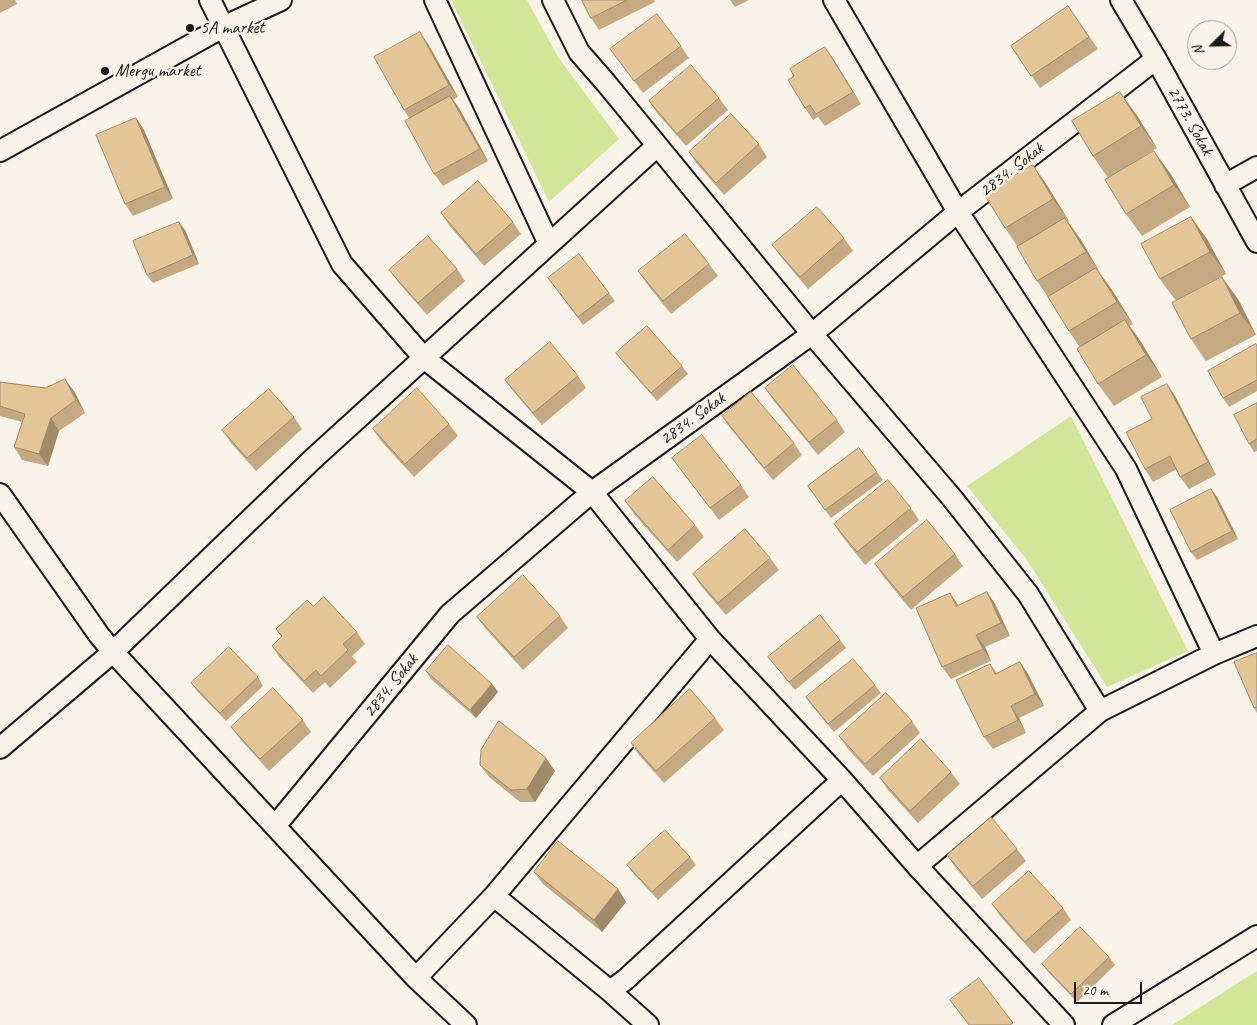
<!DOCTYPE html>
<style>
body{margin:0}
#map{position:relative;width:1257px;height:1025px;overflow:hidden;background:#f7f3e8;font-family:Caveat,sans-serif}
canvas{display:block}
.north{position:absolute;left:1187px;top:20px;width:50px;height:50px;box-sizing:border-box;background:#f7f3e8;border:1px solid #9f9d96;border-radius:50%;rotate:247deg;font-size:14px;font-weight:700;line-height:20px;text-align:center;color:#1c1c1c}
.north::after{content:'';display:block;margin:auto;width:18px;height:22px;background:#1c1c1c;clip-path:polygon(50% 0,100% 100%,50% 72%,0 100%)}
.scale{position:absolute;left:1074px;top:982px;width:68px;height:22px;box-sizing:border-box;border:2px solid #1c1c1c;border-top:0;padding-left:6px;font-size:15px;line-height:18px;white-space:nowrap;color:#1c1c1c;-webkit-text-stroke:4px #f7f3e8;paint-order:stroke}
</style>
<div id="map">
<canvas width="1257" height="1025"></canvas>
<div class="north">N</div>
<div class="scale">20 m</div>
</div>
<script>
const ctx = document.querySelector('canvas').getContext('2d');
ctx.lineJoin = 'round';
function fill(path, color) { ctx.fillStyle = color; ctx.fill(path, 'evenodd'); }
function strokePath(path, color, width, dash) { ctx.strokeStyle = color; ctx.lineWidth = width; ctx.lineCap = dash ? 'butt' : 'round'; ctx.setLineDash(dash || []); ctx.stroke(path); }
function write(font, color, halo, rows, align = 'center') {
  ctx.font = font + ' Caveat,sans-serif'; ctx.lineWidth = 5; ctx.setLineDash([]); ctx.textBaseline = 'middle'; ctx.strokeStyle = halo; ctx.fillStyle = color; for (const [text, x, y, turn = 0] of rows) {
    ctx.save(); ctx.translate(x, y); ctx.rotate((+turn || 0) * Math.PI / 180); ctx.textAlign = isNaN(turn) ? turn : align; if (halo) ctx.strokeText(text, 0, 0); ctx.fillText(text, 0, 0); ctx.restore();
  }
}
const green = new Path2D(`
 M451,0H527L558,57L619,139L549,202Z
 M1071,416L1188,651L1107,687L1027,560L967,486Z
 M1257,971V1025H1172Z`);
const minor = new Path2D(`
 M210,0L342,264L424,358L592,492L710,639L842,780L917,866L1064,1025
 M435,0L549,244
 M553,0L579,52L606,83L812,334L952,498L1028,594L1100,711
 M834,0L958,212L1126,469L1214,654
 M1121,0L1156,59L1257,242
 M0,151L223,27L281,0
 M1225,185L1257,167
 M0,494L99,635L113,652L416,978L466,1025
 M0,748L113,652L314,458L657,146
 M276,825L450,614L592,492L812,334L958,212L1156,59
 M917,866L1100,711L1214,654L1257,636
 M494,896L610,991L648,1025
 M416,978L494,896L710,639
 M610,991L625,980L842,780
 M1113,1025L1257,936`);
const wall = new Path2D(`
 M0,0H15L17,4L0,13Z
 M582,0H654L655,2L599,30L591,18Z
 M730,0H749L735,7Z
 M1068,6L1098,49L1040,88L1011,46Z
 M428,44L458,97L453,100L459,108L488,161L443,186L434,174L409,118L404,110Z
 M681,46L689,58L643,93L610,49Z
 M834,60L861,104L825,126L818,117L813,120L805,108Z
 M719,98L728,110L686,146L657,113L649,101Z
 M1136,114L1157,148L1108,178L1093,156Z
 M136,118L144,130L173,199L133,216L125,204Z
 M759,144L767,157L724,195L697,164L689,152Z
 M1033,165L1048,187L1069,221L1068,222L1081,240L1101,275L1112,290L1133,324L1130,326L1141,342L1162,377L1114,406L1098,384L1080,348L1069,331L1048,297L1037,281L1018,247L1005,228Z
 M1170,173L1190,207L1142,236L1126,214Z
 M441,213L513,222L521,234L484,266L449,225Z
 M1191,217L1207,239L1226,274L1176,301L1160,279Z
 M185,230L199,264L153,283L147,275Z
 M844,238L853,251L808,289L781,257L772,245Z
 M709,264L718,276L671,314L647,284L638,271Z
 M457,269L465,281L427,315L398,282L389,270Z
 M548,278L609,293L615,301L583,325Z
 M1238,299L1256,335L1206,361L1191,339Z
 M1257,346V391L1229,407L1223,398Z
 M616,353L682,366L688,374L657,401L622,361Z
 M578,376L586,388L542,425L514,392L505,380Z
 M0,382L74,391L85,413L59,431L48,466L22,460L14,447L22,422L0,416Z
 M1167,384L1175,396L1216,475L1189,489L1180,477L1177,469L1153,482L1145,469L1152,419Z
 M765,388L837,420L845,432L818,455L773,400Z
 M1257,403V451L1254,452L1249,444Z
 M722,416L794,443L802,455L773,480L730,428Z
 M294,417L302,429L256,471L231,443L222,430Z
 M449,424L458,436L414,477L381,441L373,429Z
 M859,448L883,480L831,518L808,486Z
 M672,458L741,485L749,497L719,520Z
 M1211,489L1217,497L1238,539L1197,560L1191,552Z
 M625,501L695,525L704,537L677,562L634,514Z
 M911,508L919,520L865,565L842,536L834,524Z
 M955,554L963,566L911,610L883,576L875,564Z
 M770,558L779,570L726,615L701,586L693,574Z
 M987,592L995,604L1010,636L985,647L991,661L951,679L942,667L958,605Z
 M313,606L357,632L365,644L352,656L357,662L330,688L325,682L313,693L280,658L272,646L281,637L276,629Z
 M560,616L568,628L523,670L486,629L477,617Z
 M840,640L846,648L795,690L768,657Z
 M1257,653V713L1254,708Z
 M1020,662L1028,674L1044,706L1019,718L1026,733L993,749L984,737L990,664L997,673Z
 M426,671L492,684L498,692L476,718L431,679Z
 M258,677L263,686L226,721L197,691L191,683Z
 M875,685L881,693L834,732L812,706L806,697Z
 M715,718L724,730L664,783L639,755L631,743Z
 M303,720L311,732L269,771L240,739L231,727Z
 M912,721L920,733L873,776L848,749L839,736Z
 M480,765L555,771L535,802H520L489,777Z
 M951,772L960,784L918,823L888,790L880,778Z
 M1017,849L1026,861L982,899L955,867L947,855Z
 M690,857L696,865L658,900L633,873L627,865Z
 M534,872L618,889L626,902L602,932L543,884Z
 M992,904L1063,908L1071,920L1034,954L1000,916Z
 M1109,957L1115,965L1077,1002L1048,972L1042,964Z`);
const shadedWall = new Path2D(`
 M420,32L428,44L458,97L449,85Z
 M825,47L834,60L861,104L853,92Z
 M1120,92L1136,114L1157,148L1141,126Z
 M450,96L459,108L488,161L480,149Z
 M136,118L144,130L173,199L165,187Z
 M1154,151L1170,173L1190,207L1174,185Z
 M1033,165L1048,187L1069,221L1053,199Z
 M1191,217L1207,239L1226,274L1210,252Z
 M1065,218L1081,240L1101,274L1086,252Z
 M179,222L185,230L199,264L193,255Z
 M1096,268L1112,290L1133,324L1117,302Z
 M1222,277L1238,299L1256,335L1240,313Z
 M1125,320L1141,342L1162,377L1146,355Z
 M65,379L74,391L85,413L76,400Z
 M1167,384L1175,396L1216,475L1208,462Z
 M51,418L59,431L48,466L39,454Z
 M1211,489L1217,497L1238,539L1232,531Z
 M987,592L995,604L1010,636L1001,623Z
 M950,593L958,605L956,606Z
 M976,635L985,647L991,661L983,649Z
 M1020,662L1028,674L1044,706L1035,694Z
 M492,684L498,692L476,718L470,710Z
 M1011,706L1019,718L1026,733L1018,720Z
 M546,758L555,771L535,802L527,789Z
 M618,889L626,902L602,932L594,920Z`);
const building = new Path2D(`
 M582,0H627L591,18Z
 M1068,6L1089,37L1031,76L1011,46Z
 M657,14L681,46L634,81L610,49Z
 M420,32L449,85L404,110L374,57Z
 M825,47L853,92L816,114L810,105L805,108L788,80L794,76L790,69Z
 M691,65L719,98L677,134L649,101Z
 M1120,92L1141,126L1093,156L1072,121Z
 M450,96L480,149L434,174L405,121Z
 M731,114L759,144L716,183L689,152Z
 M136,118L165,187L125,204L96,135Z
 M1154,151L1174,185L1126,214L1105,180Z
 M1033,165L1053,199L1005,228L984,194Z
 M478,181L513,222L476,254L441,213Z
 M817,207L844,238L800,277L772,245Z
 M1191,217L1210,252L1160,279L1141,244Z
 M1065,218L1086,252L1037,281L1017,247Z
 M179,222L193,255L147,275L133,241Z
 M685,234L709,264L663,301L638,271Z
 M428,236L457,269L418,303L389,270Z
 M579,254L609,293L578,317L548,278Z
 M1096,268L1117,302L1069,331L1048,297Z
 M1222,277L1240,313L1191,339L1172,303Z
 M1125,320L1146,355L1098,384L1077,349Z
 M647,326L682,366L651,393L616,353Z
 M550,342L578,376L533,413L505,380Z
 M1256,344L1257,346V380L1223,398L1208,371Z
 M793,365L837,420L809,442L765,388Z
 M65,379L76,400L51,418L39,454L14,447L25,414L0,406V382L45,388Z
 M1167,384L1208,462L1180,477L1170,456L1145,469L1126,432L1152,419L1141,397Z
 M417,388L449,424L405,464L373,429Z
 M269,389L294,417L247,458L222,430Z
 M751,392L794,443L764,468L722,416Z
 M1257,403V439L1249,444L1234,415Z
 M702,435L741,485L710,508L672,458Z
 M859,448L877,472L825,510L808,486Z
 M653,477L695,525L668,550L625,501Z
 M888,480L911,508L857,552L834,524Z
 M1211,489L1232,531L1191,552L1170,510Z
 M927,520L955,554L903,597L875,564Z
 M745,529L770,558L718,603L693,574Z
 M523,575L560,616L514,657L477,617Z
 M987,592L1001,623L976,635L983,649L942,667L916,608L950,593L956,606Z
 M324,597L357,632L343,644L348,650L321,676L316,670L304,681L272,646L282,636L276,629L307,600L313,606Z
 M820,615L840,640L789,682L768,657Z
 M448,645L492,684L470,710L426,671Z
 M229,647L258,677L220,713L191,683Z
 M1257,653V707L1254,708L1234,662Z
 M853,659L875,685L828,724L806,697Z
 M1020,662L1035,694L1011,706L1018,720L984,737L956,680L990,664L995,674Z
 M273,688L303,720L260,759L231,727Z
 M690,689L715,718L656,771L631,743Z
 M886,693L912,721L865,764L839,736Z
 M499,721L546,758L527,789L511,790L480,765L481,750Z
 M921,739L951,772L910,811L880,778Z
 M991,817L1017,849L973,886L947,855Z
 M665,830L690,857L652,892L627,865Z
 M558,841L618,889L594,920L534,872Z
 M1029,871L1063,908L1025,942L992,904Z
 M1080,927L1109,957L1071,994L1042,964Z
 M979,978L1013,1023L1010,1025H969L950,1000Z`);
const markers = [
 [190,28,5,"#1c1c1c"],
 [105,71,5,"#1c1c1c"]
];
const poiNames = [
 ["5A market",200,28],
 ["Mergu market",115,71]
];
const streetNames = [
 ["2773. Sokak",1190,121,61],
 ["2834. Sokak",1012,170,-38],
 ["2834. Sokak",693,419,-36],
 ["2834. Sokak",391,686,-51]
];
fill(green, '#d2e599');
strokePath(minor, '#1c1c1c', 24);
strokePath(minor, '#f7f3e8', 20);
fill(wall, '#c4a982');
fill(shadedWall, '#a08a6a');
fill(building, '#e4c597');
strokePath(building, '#a08a6a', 1);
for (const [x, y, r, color] of markers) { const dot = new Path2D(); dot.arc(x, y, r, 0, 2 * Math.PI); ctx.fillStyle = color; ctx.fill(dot); strokePath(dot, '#f7f3e8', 2); }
write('18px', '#1c1c1c', '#f7f3e8', poiNames, 'left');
write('18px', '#1c1c1c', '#f7f3e8', streetNames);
</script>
